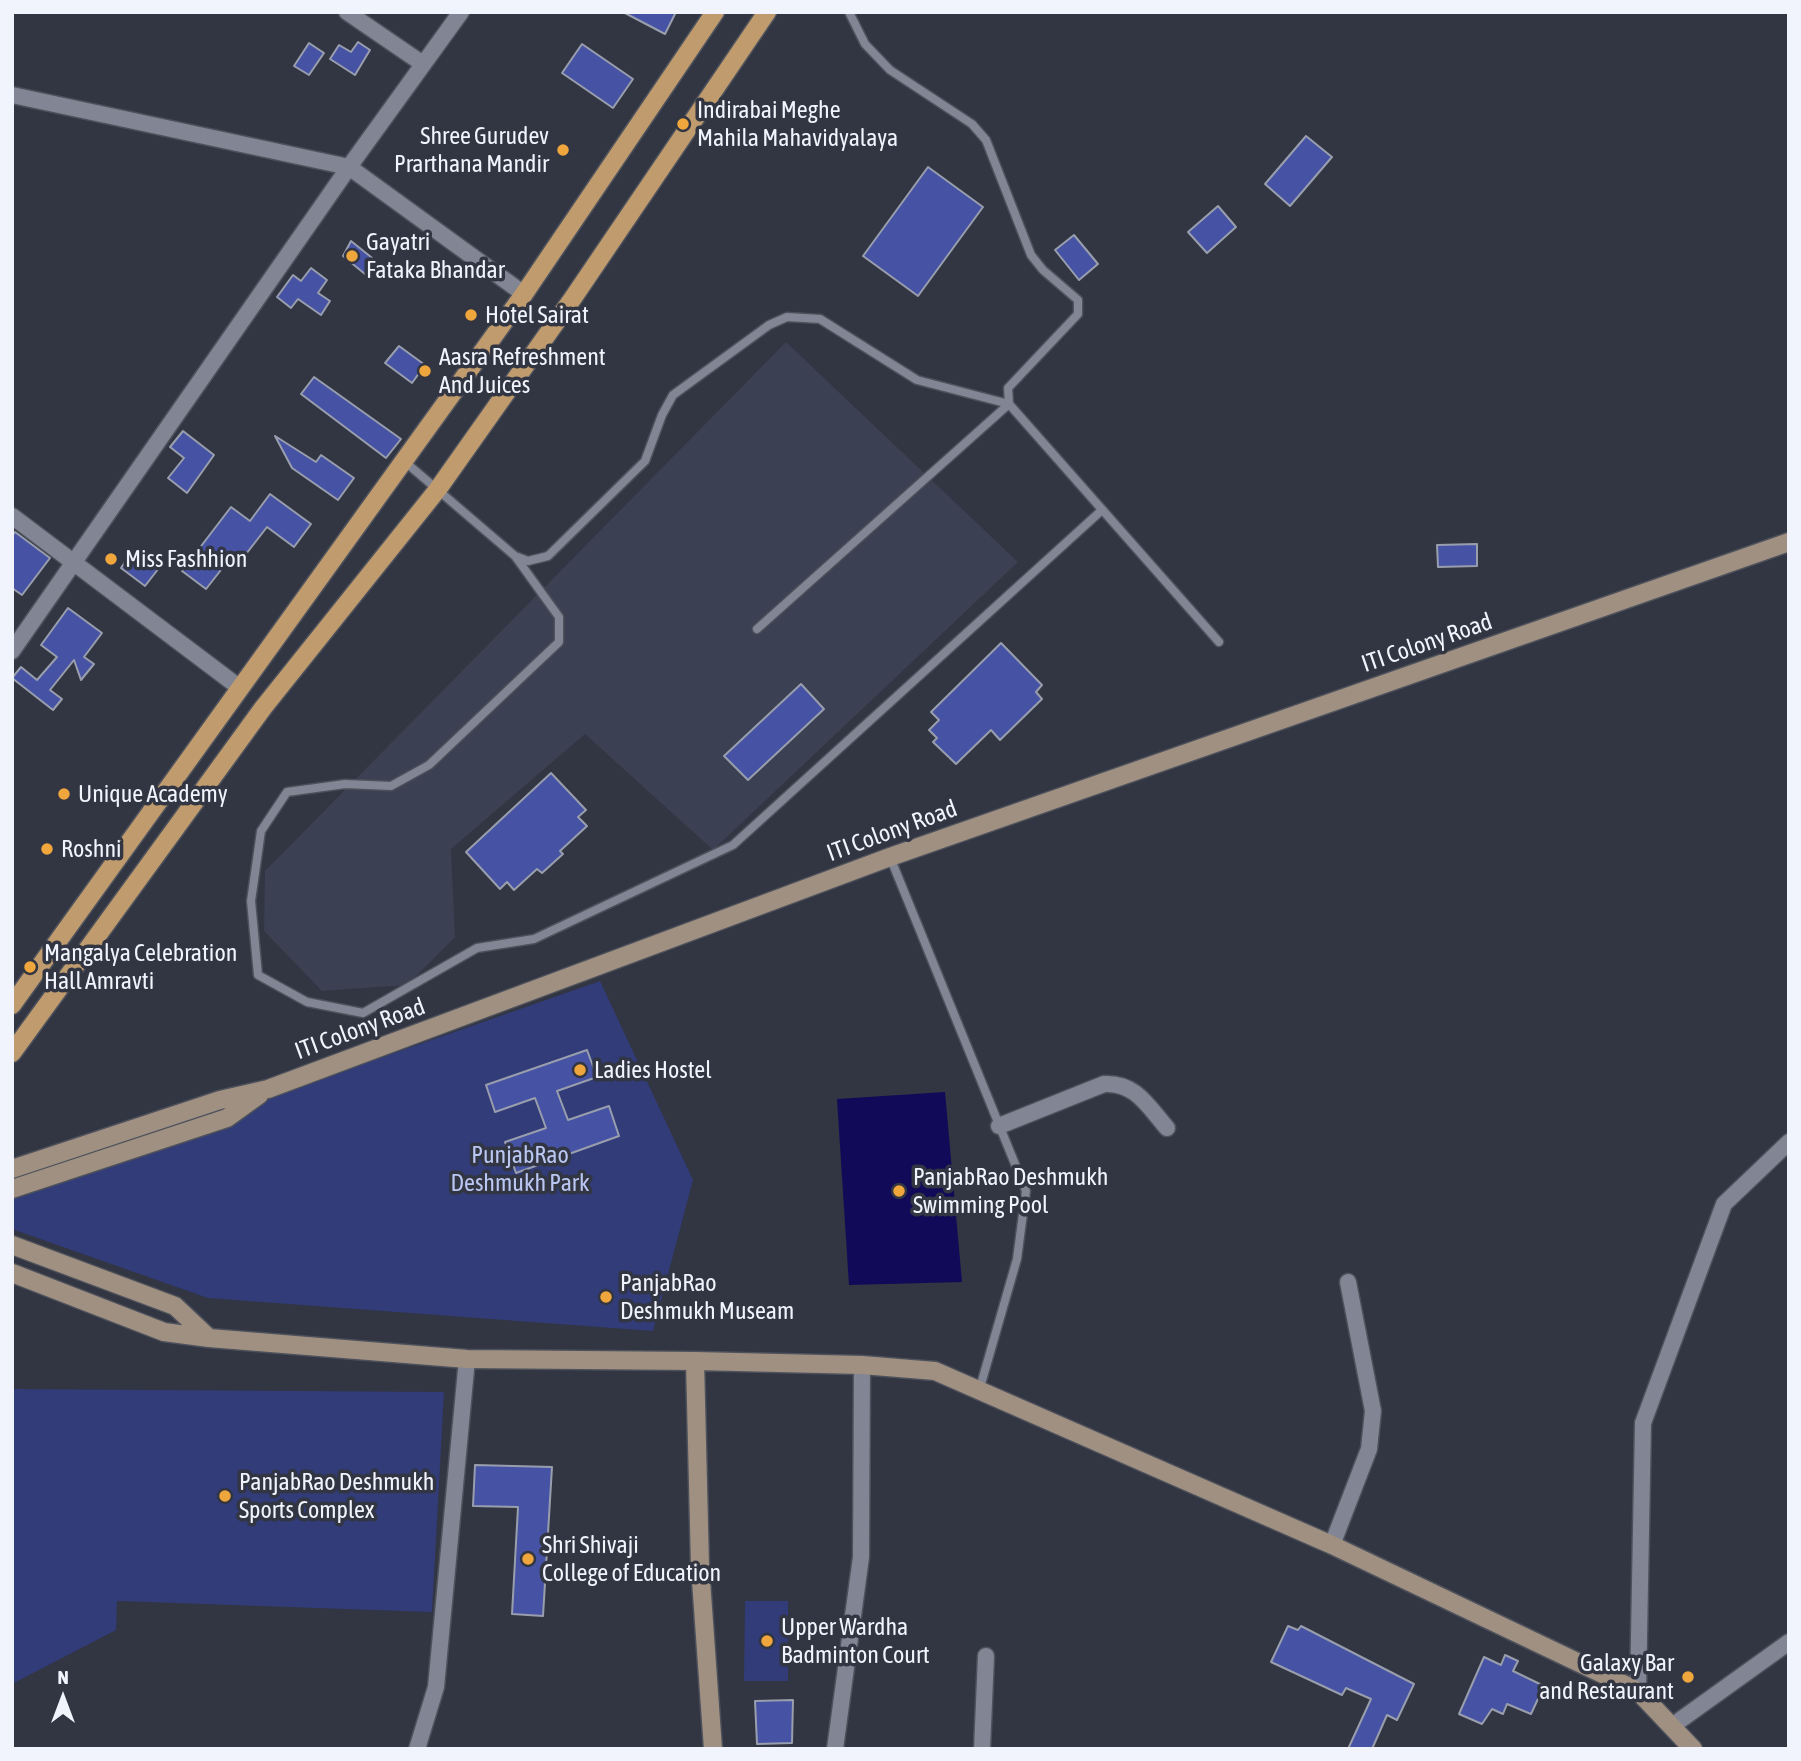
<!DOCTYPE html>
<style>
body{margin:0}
#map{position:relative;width:1801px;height:1761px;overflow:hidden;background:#323542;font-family:"Asap Condensed",sans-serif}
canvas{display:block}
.frame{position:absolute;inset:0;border:14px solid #f2f4fd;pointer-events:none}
.north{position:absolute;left:28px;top:1663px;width:70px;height:70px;-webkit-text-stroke:5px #323542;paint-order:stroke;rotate:0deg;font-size:19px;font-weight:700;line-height:28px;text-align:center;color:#f2f4fd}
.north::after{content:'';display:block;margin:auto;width:24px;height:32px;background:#f2f4fd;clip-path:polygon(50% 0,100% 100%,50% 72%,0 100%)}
</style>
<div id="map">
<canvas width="1801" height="1761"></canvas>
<div class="frame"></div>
<div class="north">N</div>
</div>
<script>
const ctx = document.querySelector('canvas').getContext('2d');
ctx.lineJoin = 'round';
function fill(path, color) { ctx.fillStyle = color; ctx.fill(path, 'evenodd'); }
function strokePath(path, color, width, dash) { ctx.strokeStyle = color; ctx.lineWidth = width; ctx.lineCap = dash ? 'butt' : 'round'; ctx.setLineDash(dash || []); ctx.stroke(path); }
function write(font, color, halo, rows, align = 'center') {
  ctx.font = font + ' "Asap Condensed",sans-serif'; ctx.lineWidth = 7; ctx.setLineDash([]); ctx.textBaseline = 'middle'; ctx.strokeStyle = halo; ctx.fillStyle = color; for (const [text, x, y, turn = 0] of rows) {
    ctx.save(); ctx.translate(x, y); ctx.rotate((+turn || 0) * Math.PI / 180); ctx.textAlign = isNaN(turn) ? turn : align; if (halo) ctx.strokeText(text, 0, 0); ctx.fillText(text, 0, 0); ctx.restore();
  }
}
const built = new Path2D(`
 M786,342L1018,562L713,850L585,734L451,849L455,937L407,985L322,991L264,931L265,871Z`);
const green = new Path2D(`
 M600,981L693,1180L653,1331L208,1298L12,1229V1187Z
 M12,1389L444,1392L432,1612L117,1601L116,1630L12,1684Z
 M745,1601H788V1681H744Z`);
const water = new Path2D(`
 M945,1092L962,1282L849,1285L837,1099Z`);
const building = new Path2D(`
 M623,12H676L665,34Z
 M358,42L370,50L355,75L330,59L339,45L351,52Z
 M309,43L324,53L309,75L294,66Z
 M582,44L633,79L613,108L562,73Z
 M1306,136L1332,157L1290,206L1265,184Z
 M928,167L983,207L918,296L863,256Z
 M1218,206L1236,227L1207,253L1188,232Z
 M1074,235L1098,264L1079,280L1055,250Z
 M351,241L381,265L371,279L343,256Z
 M311,268L327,280L318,293L330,301L321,315L298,299L291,308L277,297L293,275L301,281Z
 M399,346L425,365L412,383L385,363Z
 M314,377L401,439L386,458L301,394Z
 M183,431L214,455L187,493L168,478L184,458L170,447Z
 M275,436L316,462L321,455L354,478L338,500L292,468Z
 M270,494L311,524L294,547L267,527L236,567L228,561L206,589L182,571L231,507L250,521Z
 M15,532L50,558L22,595L12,588V536Z
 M1477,544V566L1438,567L1437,545Z
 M131,553L139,558L141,555L159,568L145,586L121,568Z
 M68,608L102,633L84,657L94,664L81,680L74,660L50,690L62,699L53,710L12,678L21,667L37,680L57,657L41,645Z
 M1001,643L1042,685L1036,692L1042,699L1000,740L991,730L956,764L933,742L937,738L929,730L939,720L931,712Z
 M801,684L824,709L748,780L724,756Z
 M551,773L586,810L578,817L587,826L560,851L563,854L542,873L537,869L514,890L507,882L500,889L466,852Z
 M587,1050L597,1077L557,1091L568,1120L609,1106L619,1136L516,1173L505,1142L546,1128L535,1098L495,1112L486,1085Z
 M475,1465L552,1467L543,1616L512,1614L518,1507L473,1506Z
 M1288,1626L1298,1630L1301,1626L1414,1684L1397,1720L1387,1715L1372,1749H1348L1371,1699L1346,1688L1342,1695L1271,1662Z
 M1505,1655L1518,1661L1513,1671L1544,1686L1531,1714L1507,1704L1503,1714L1492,1709L1482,1724L1459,1714L1484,1657L1501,1665Z
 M793,1700L792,1743L757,1744L755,1701Z`);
const lane = new Path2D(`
 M849,12L865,44L890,70L972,124L986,140L1031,255L1043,270L1078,300V314L1008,388L1009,404L1219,642
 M404,461L515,556L559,617V642L429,765L391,786L345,784L287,792L261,831L251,901L258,975L307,1002L363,1013L477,948L534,939L733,845L1102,510
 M515,556L528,561L548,556L645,461L662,415L673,395L769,325L787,317L820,319L917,380L1009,404L757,629
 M890,857L1026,1191L1017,1259L979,1391`);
const street = new Path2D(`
 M347,12L423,64
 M12,95L349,167L524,294
 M12,516L240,688
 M12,651L349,167L461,12
 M999,1126L1104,1084C1135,1082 1148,1106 1167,1128
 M1332,1545L1369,1449L1373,1411L1348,1282
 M1638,1691L1643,1423L1724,1204L1789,1142
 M1672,1726L1789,1642
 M417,1749L436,1687L467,1359
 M835,1749L861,1557L862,1365
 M982,1749L986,1656`);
const secondary = new Path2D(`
 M12,1169L220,1100L268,1089L890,857L1789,542
 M12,1189L227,1118L259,1095
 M12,1245L175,1306L209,1338
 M12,1273L164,1332L209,1338L467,1359L695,1361L862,1365L935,1371L1332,1545L1638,1691L1693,1749
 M695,1361L700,1566L713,1749`);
const primary = new Path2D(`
 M12,1005L524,294L715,12
 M12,1053L263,708L438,489L573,298L767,12`);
const markers = [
 [683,124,7,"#efa73d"],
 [563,150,7,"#efa73d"],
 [352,256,7,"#efa73d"],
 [471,315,7,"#efa73d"],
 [425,371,7,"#efa73d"],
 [111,559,7,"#efa73d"],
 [64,794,7,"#efa73d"],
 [47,849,7,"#efa73d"],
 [30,967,7,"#efa73d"],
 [580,1070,7,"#efa73d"],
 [899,1191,7,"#efa73d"],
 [606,1297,7,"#efa73d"],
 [225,1496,7,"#efa73d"],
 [528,1559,7,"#efa73d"],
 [767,1641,7,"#efa73d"],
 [1688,1677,7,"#efa73d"]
];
const poiNames = [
 ["Indirabai Meghe",697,110],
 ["Mahila Mahavidyalaya",697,138],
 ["Shree Gurudev",549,136,"right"],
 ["Prarthana Mandir",549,164,"right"],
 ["Gayatri",366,242],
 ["Fataka Bhandar",366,270],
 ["Hotel Sairat",485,315],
 ["Aasra Refreshment",439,357],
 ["And Juices",439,385],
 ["Miss Fashhion",125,559],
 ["Unique Academy",78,794],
 ["Roshni",61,849],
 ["Mangalya Celebration",44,953],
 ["Hall Amravti",44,981],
 ["Ladies Hostel",594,1070],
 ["PanjabRao Deshmukh",913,1177],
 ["Swimming Pool",913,1205],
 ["PanjabRao",620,1283],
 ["Deshmukh Museam",620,1311],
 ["PanjabRao Deshmukh",239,1482],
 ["Sports Complex",239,1510],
 ["Shri Shivaji",542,1545],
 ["College of Education",542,1573],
 ["Upper Wardha",781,1627],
 ["Badminton Court",781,1655],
 ["Galaxy Bar",1674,1663,"right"],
 ["and Restaurant",1674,1691,"right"]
];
const streetNames = [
 ["ITI Colony Road",1427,643,-19],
 ["ITI Colony Road",892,831,-20],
 ["ITI Colony Road",360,1029,-20]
];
const parkNames = [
 ["PunjabRao",520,1155],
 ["Deshmukh Park",520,1183]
];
fill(built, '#3b4052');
fill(green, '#323c78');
fill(water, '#100a58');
fill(building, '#4653a4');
strokePath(building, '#999ead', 2);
strokePath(lane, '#4d515b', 11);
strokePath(street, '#4d515b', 19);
strokePath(secondary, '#4d515b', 21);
strokePath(primary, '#4d515b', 21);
strokePath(lane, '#818594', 8);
strokePath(street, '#818594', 16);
strokePath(secondary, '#a09081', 18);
strokePath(primary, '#bf9b6e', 18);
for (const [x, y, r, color] of markers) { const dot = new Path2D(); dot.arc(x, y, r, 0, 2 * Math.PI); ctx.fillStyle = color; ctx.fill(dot); strokePath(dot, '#323542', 2.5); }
write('24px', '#f2f4fd', '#323542', poiNames, 'left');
write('24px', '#f2f4fd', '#323542', streetNames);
write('24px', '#bbc7f3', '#323542', parkNames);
</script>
